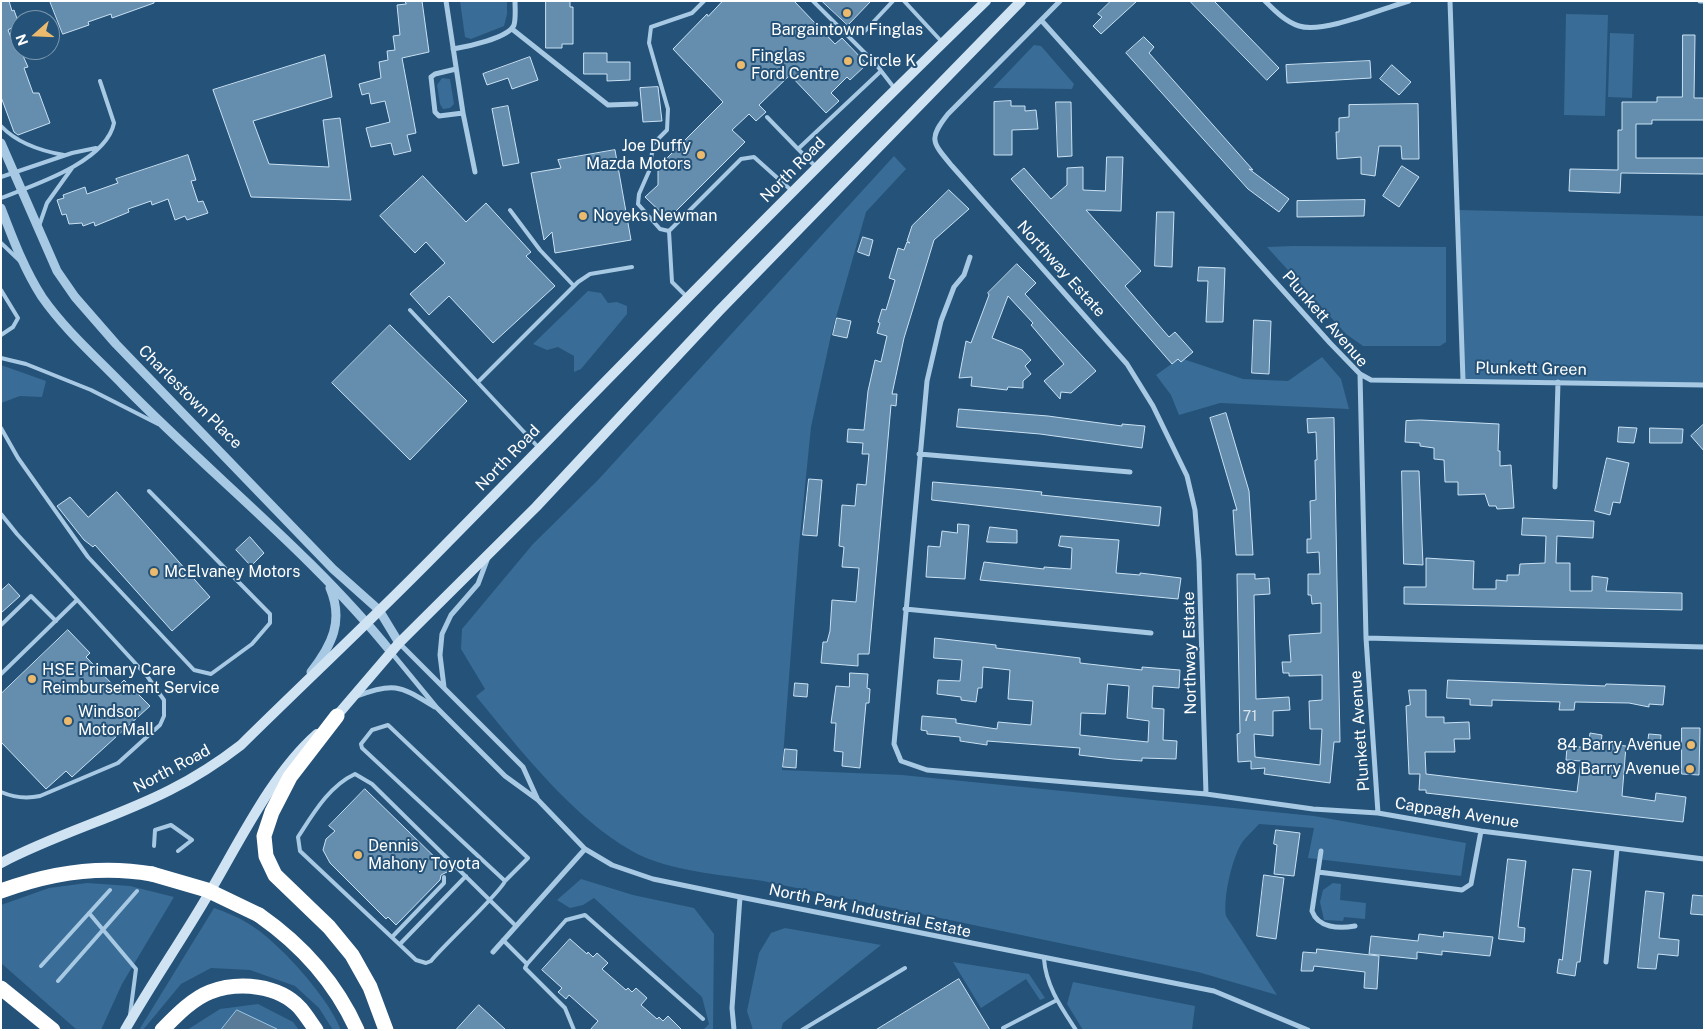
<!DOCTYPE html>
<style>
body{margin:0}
#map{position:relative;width:1705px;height:1031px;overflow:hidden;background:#255278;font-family:"Public Sans",sans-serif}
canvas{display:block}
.frame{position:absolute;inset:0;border:2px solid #fff;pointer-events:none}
.north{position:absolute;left:10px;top:10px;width:50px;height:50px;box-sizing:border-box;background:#255278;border:1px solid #7c97ae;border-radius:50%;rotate:250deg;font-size:14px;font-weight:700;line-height:20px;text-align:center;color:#fff}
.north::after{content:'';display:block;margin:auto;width:18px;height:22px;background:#ecba6c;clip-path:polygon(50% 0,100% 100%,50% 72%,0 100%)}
</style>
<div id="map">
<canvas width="1705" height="1031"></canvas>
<div class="frame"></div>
<div class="north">N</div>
</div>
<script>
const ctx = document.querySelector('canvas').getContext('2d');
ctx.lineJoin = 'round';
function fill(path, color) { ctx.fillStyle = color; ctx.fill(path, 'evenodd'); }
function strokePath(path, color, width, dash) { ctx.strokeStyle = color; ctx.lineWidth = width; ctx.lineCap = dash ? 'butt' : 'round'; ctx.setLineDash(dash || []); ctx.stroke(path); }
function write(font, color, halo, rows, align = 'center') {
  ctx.font = font + ' "Public Sans",sans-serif'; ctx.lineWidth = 4; ctx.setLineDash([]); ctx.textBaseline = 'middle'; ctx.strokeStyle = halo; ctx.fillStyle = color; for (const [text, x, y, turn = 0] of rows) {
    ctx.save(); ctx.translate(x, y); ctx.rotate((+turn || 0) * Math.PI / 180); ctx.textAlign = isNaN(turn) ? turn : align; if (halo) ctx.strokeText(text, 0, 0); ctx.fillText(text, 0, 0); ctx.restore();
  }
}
const green = new Path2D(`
 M460,1H507V14L504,26L471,39L465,37Z
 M1566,14L1608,15L1605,116L1564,115Z
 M1610,33L1634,34L1632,98L1608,97Z
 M1034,45L1041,46L1074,84L1072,89L993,88Z
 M442,78L450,79L454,104L450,108L443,109L440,104L437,85Z
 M894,156L906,169L866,212L831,335L811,427L799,546L782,770L902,775L1314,816L1466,843L1461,876L1308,858L1314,828L1259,824C1254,830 1248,835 1243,841C1232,857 1223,898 1226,916L1277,995L1198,972L763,881C729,876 675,871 644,857C581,828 520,750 476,696L485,689L461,649L462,629L533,544L598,480Z
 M1458,210L1704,216V384L1463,380Z
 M1293,246L1446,247V342L1440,346H1363L1346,334L1267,247Z
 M588,291L601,293L608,303L617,302L627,306V314L581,369L574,372V356L558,347L547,350L533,344Z
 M1322,357L1341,379L1349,409L1220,403L1179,415L1171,395L1156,375L1180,358L1243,379L1288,381Z
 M1,365L46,381L42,397L20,396L1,403Z
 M581,879L633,895L694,908L714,934L713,1030H703L709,1024L702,997L594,898L583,905L570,908L557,900Z
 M87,883L130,886L174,897L122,984L101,1030H77L1,963V905L49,888Z
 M1333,883L1341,884L1340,900L1366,903L1365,919L1344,917L1343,921L1324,920L1320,902L1323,890Z
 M214,908C226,912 238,917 249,924C278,941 329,998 341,1030H333L319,1008L295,986L250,970L211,968L181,984L143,1030H139Z
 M785,928L881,945L783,1023L781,1030H753L747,1011L759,953L771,933Z
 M953,962L1029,974L1045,998L1040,1000L1026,979L981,1008Z
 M1073,982L1195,1006L1192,1030H1083L1067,1004Z
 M258,1004L293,1022L299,1030H187L220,1009Z`);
const water = new Path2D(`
 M237,1010L277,1029V1030H221Z`);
const building = new Path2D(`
 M1,1H9L12,11L14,10L19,24L8,30L16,50L20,49L28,67L24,68L33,93H39L50,123L18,135L14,132L1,97Z
 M50,1H154V3L112,18L111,14L88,22L89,25L63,34Z
 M405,1H422L429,52L402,58L416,133L407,135L411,151L394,155L391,143L371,147L366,128L390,122L385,101L371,104L369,93L362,95L359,84L381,78L379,62L388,60L387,51L395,50L393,36L400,35L397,5L406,4Z
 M546,1H570V7H573V44H562V48H546Z
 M723,1H794L835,44L842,38L867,64L850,80L847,77L831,93L839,101L826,113L790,75L759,105L766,112L756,121L749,114L732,130L745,142L668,219L645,197L658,185V167L723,102L673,49L707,14L708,16Z
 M822,1H871L848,25Z
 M1111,1H1137L1101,34L1093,26L1102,17L1098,14Z
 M1190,1H1214L1279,68L1267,80Z
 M1683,35H1695L1694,98H1704V120H1652V124H1636V158H1704V174L1621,173L1620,193L1569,191L1570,169L1618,170V130H1622V102H1657V97H1682Z
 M1144,37L1154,47L1149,53L1253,170L1249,169L1289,199L1279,212L1248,189L1126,53Z
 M584,53H607V62H630V80L607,81V74H584Z
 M325,55L332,97L253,121L269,164L329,167L323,120L340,118L351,200L251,197L213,90Z
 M530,57L538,80L512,89L508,78L487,85L483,74Z
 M1370,61L1371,78L1287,83L1286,65Z
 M1392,65L1411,82L1399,95L1380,79Z
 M658,87L662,121L643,122L640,88Z
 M1011,101V106H1025V111L1036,110L1038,129L1012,130V155H994V102Z
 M1056,102H1071L1072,156L1058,157Z
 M1418,104L1419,159H1402L1401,146H1379L1375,176L1361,174V157L1337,159L1336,132H1339V118L1349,117V105Z
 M508,106L519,163L503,166L492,109Z
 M615,150L631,240L555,253L552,232L544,240L531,173L561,168L558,160Z
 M188,155L196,180L191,181L198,202L203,201L208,213L187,220L185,216L175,220L168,199L152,205L151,201L128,209L129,212L95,226L94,222L83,226L82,223L69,224L66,214L62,215L57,200L64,198L63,195L85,187L87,194L118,183L116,179Z
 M1107,157H1123L1121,211L1086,210L1141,271L1125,286L1169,337L1175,332L1193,352L1181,362L1178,359L1172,364L1011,179L1024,168L1051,199L1067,185V168L1083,167V190L1105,191Z
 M1402,166L1419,177L1399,207L1383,196Z
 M423,176L466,222L486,203L531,252L526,256L555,286L493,343L449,296L429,315L410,294L445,263L426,242L415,253L380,216Z
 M949,190L969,209L934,240L904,338L892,394H897L896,406L891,405L869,654H858V666L821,663L823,642H827L830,631L832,600L856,602L859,568L842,567L844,547L839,546L842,505L855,506L857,484L866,485L869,454H862L863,443L847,442L848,429L864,430L868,391L875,360L881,362L887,336L877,333L880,323L878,322L882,309L886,310L895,280L889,278L898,248L904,250L907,242L910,243L907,241L912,226Z
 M1365,200L1364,216L1297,217V201Z
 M1157,212H1174L1172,267L1155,266Z
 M863,237L873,240L869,256L858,252Z
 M1017,264L1036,283L1025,294L1096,371L1071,393L1061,392L1060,399L1044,381L1064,364L1031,325L1033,323L1008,296L992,338L1022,350L1031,360L1025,366L1031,374L1023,381V388L1008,387L1007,390L971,386L972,377L959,378L966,341L971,343L989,295L988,293Z
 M1199,267L1225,268L1223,322H1206L1208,281H1198Z
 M837,318L851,321L847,338L833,335Z
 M1254,320L1271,321L1269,374L1252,373Z
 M390,325L467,401L410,460L332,383Z
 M959,409L1048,416L1122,426V424L1145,426L1142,448L1040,434L957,427Z
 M1226,413L1249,491L1253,555H1236L1233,510H1237L1210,418Z
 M1334,418L1340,742H1334L1330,783L1264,774L1265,768L1251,769V761L1238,762L1237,734L1240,733L1237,577V574H1255V579L1269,578L1270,594L1254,595L1256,699L1289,697L1290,710L1273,711V736L1254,734L1255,757L1320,765L1322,729H1310L1309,701L1322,700V675L1289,676V673H1283L1282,662H1291L1289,635L1321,633V603L1312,604L1311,595H1308V574H1320L1319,552L1307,553V539H1311L1310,501L1316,500L1315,460H1317L1316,432L1308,433L1307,419Z
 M1421,420L1499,424L1498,451H1500V466L1511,465L1514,508L1497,509L1496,506H1489L1485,494L1458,495V482H1445L1444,460L1434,459V448L1420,446V443L1405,442L1406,421Z
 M1704,424V451L1691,436Z
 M1619,427L1637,428L1634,443L1618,442Z
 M1650,428L1683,429L1682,443H1650Z
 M1607,458L1629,463L1620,503L1613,502L1610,515L1595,511Z
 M1402,471H1419L1423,565L1404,564Z
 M809,479L822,480L817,536L803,535Z
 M933,482L1014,489L1042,492L1041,495L1161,507L1159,526L932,500Z
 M117,492L210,597L172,631L95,545L93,547L84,540L57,506L70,497L88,517Z
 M1523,518L1594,521L1593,538L1557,536L1556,563H1570V591H1592V576L1608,578L1606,591L1682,593V610L1404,604V587H1426V558L1474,561L1473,589H1496V580L1507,581V575H1519L1520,564L1545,563L1546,536L1522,535Z
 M958,524L969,525L965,579L926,577L928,546L940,547L942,531L957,533Z
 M990,527L1017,530V543L987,542Z
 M1061,536L1119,540L1116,573L1140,575V573L1181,578L1178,599L980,580L984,562L1044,569V567L1071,569L1072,548L1059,546Z
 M250,537L264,553L251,566L236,550Z
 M9,584L20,596L1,613V591Z
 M68,630L90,653L86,657L116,688L124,680L150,706L72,777L66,771L46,789L1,742V694Z
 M935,638L996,645V648L1080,658V663L1142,670V667L1180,670L1179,688L1153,686L1152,708L1164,709L1163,740L1177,741L1176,759L1142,758V761L1113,759L1079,755L1080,748L987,741V745L960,741V737L927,734V731L921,730L922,716L956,719V723L997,729L998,722L1031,725L1033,701L1008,699L1010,670L983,667L982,688H978L976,702L961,700V697L937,694L938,680L960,681L962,660L934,658ZM1108,684L1129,686L1127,718L1149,721L1148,742L1080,735L1081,713L1105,714Z
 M850,673L868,674L867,688L870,689L869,703H866L860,768L842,766L843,752L834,751L836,723H831L836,686L849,687Z
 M1448,680L1605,686L1606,684L1665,686L1663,705L1649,704V707L1629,703L1575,702L1574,710H1559L1560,702L1492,700V706L1470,705V699L1447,698Z
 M795,683L808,684L807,697L794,696Z
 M1409,690H1426V717H1444V723L1469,722L1470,739H1454L1455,752H1425L1426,774L1577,792L1581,761L1566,760L1567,747H1588L1590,733L1602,735L1601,743L1626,746L1622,796L1655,801L1656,793L1686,797L1683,822L1426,793V790H1419L1420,774H1409L1406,706L1410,705Z
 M1682,728H1700L1699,775L1682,774Z
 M1649,734L1661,735L1660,747L1648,746Z
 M785,749L797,750L796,768L783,767Z
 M365,789L449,871L441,875L440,880L396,925L388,917L386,919L330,863L323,850L326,839L335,831L329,826Z
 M1276,830L1300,833L1294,876L1274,874L1277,845L1274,844Z
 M1508,859L1526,861L1518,927L1525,928L1524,942L1499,939Z
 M1573,869L1591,871L1580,962H1577L1575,976L1557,973L1559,959L1562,960Z
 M1264,875L1284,878L1276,939L1257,936Z
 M1646,891L1664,893L1659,938L1679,940L1678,956L1658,954L1656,969L1638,968Z
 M1693,895L1704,896V915L1691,914Z
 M1444,932L1493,937L1490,956L1442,951V955L1417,952V959L1369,954L1371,936L1418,941L1419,934L1443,937Z
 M570,939L587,954L588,952L593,957L597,953L608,963L602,969L626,990L628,988L632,992L636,988L647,998L641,1005L657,1019L659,1017L663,1021L668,1016L682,1030H590L598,1021L569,995L566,999L558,992L562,988L542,970Z
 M1317,949L1379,956L1377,989L1364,988L1365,972L1314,966L1313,971H1301L1303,952L1316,953Z
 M959,979L990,1030H876Z
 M479,1005L506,1030H456Z`);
const service = new Path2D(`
 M813,1L875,63L895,89
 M904,1L942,42
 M864,32L893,1
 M767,117L798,149
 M1,126C17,143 41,151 64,155
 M816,167L798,149L881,71
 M1,177L72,153L96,148
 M1,198C34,185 106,162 114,123L100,81
 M510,210L540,250L574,286
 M39,226L47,203L72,168
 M669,231L660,229L638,204L639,194L650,169L653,144L667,130L668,109L649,43L651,27L692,13L704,1
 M1,243L20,261
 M1,290L18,318L13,327L1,335
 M687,297L672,282L669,231L741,159L754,157L792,191
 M410,310L539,448
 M1,358L26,364L91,390L158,424
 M478,382L578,282L590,274L632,267
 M1,428L18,458L88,557L194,670L211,674L252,644L270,623V614L149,491
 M1,514L17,534L147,676L164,700V716L160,725L118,763L40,796C26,799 15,798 1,792
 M1,625L31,596L56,621
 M1,674L77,600
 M154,846L155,830L171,825L192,840L178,851
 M505,881L528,858L388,725L372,730L361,744L362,748L505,881C502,891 442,947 431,961L426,963L416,960L300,851L298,837C313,814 329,786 355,774L372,784L516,926
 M89,913L136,969L130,1015
 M393,936L444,883V877
 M503,940L527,964
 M401,943L466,876
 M1044,959C1046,986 1061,1007 1076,1030
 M41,966L110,890
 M58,981L137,891
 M1003,1028L1057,1000
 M574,1030L565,1008L525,968L527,964L566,920L585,915L703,1019
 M802,1030L905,968`);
const minor = new Path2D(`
 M446,1L463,113L439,116L435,112L431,77L435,74L456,69
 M1060,1L948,114C928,139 932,142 952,166L1127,364L1153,406L1187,476L1195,510L1199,561L1206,794
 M1265,1C1275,11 1286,22 1299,26C1324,34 1383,8 1409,1
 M1450,1L1463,380
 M1700,1H1704
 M1041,20L1330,343L1360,374L1371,380L1704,385
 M512,29L608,105L636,104
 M453,49C466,47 509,38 514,25C516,18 515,8 515,1
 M463,113L475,172
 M970,257L964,275L954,287L941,321L927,381L894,744L901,761L927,770L1206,794L1313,809L1378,813L1481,831L1704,859
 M1360,374L1366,638L1378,813
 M919,454L1130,472
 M1555,487L1558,382
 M905,609L1151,633
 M1366,638L1704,647
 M399,643L523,767L537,798
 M391,652L437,708L505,776L538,800L585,849L612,865L653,879L740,897L1214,991L1308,1030
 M444,687L440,655L442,634L451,615L478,584L487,560
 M357,696C396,681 401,687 435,707
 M1321,851L1312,911C1318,928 1339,929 1355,926
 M1318,872L1462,890L1471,884L1481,831
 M493,952L585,849
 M1606,962L1617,849
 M734,1030L732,1008L740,897`);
const tertiary = new Path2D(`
 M1,143L57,271L75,297L116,344L333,569L379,610L399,643
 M1,208C13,239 24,269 42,297C65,330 96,357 124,386C212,476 312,554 391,652
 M311,672C332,645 344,621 330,588`);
const secondary = new Path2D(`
 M334,719L399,643L536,507L719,311L1021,1
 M1,863C56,834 115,818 170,790C196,777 219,762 241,745C310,677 381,611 449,541C627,360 803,178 986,1
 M125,1030C150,986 179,944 205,900C237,847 271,774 317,734`);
const motorway = new Path2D(`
 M337,716L290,777L272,812L264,836L266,856L275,875L329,927L352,955L370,987L386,1030
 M1,891C49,873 102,865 152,874
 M259,915C302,945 335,981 357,1030
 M1,988L53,1030
 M162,1030C176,1016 192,999 210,992C239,981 279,985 300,1008C306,1015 311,1023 316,1030`);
const motorwayBridge = new Path2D(`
 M152,874L207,890L259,915`);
const markers = [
 [847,13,5,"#ecba6c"],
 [848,61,5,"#ecba6c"],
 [741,65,5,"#ecba6c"],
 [701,155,5,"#ecba6c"],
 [583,216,5,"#ecba6c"],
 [154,572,5,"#ecba6c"],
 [32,679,5,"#ecba6c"],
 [68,721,5,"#ecba6c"],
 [1691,745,5,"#ecba6c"],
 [1690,769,5,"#ecba6c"],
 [358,855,5,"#ecba6c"]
];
const numberNames = [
 ["71",1250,717]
];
const poiNames = [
 ["Bargaintown Finglas",847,30,"center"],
 ["Finglas",751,56],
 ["Ford Centre",751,74],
 ["Circle K",858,61],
 ["Joe Duffy",691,146,"right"],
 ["Mazda Motors",691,164,"right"],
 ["Noyeks Newman",593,216],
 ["McElvaney Motors",164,572],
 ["HSE Primary Care",42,670],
 ["Reimbursement Service",42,688],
 ["Windsor",78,712],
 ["MotorMall",78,730],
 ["84 Barry Avenue",1681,745,"right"],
 ["88 Barry Avenue",1680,769,"right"],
 ["Dennis",368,846],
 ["Mahony Toyota",368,864]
];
const streetNames = [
 ["North Road",793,170,-45],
 ["Northway Estate",1061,269,48],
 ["Plunkett Avenue",1325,319,49],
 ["Plunkett Green",1531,369,1],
 ["Charlestown Place",190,397,45],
 ["North Road",508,458,-46],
 ["Northway Estate",1190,653,-91],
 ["Plunkett Avenue",1360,731,-94],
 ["North Road",172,769,-28],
 ["Cappagh Avenue",1457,813,9],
 ["North Park Industrial Estate",870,911,12]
];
fill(green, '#396c96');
fill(water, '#5a7b97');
strokePath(water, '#9bc5e4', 1);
fill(building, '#658eae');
strokePath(building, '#c9e1f3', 1);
strokePath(service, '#a7c9e3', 4);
strokePath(minor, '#a7c9e3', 5);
strokePath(tertiary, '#a7c9e3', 9);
strokePath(secondary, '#d0e3f3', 10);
strokePath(motorway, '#fff', 15);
strokePath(motorwayBridge, '#fff', 15);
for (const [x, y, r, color] of markers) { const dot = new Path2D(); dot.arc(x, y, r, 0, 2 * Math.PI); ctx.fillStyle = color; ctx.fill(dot); strokePath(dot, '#255278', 2); }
write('14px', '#d8e3eb', null, numberNames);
write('16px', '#fff', '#255278', poiNames, 'left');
write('16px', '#fff', '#255278', streetNames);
</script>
